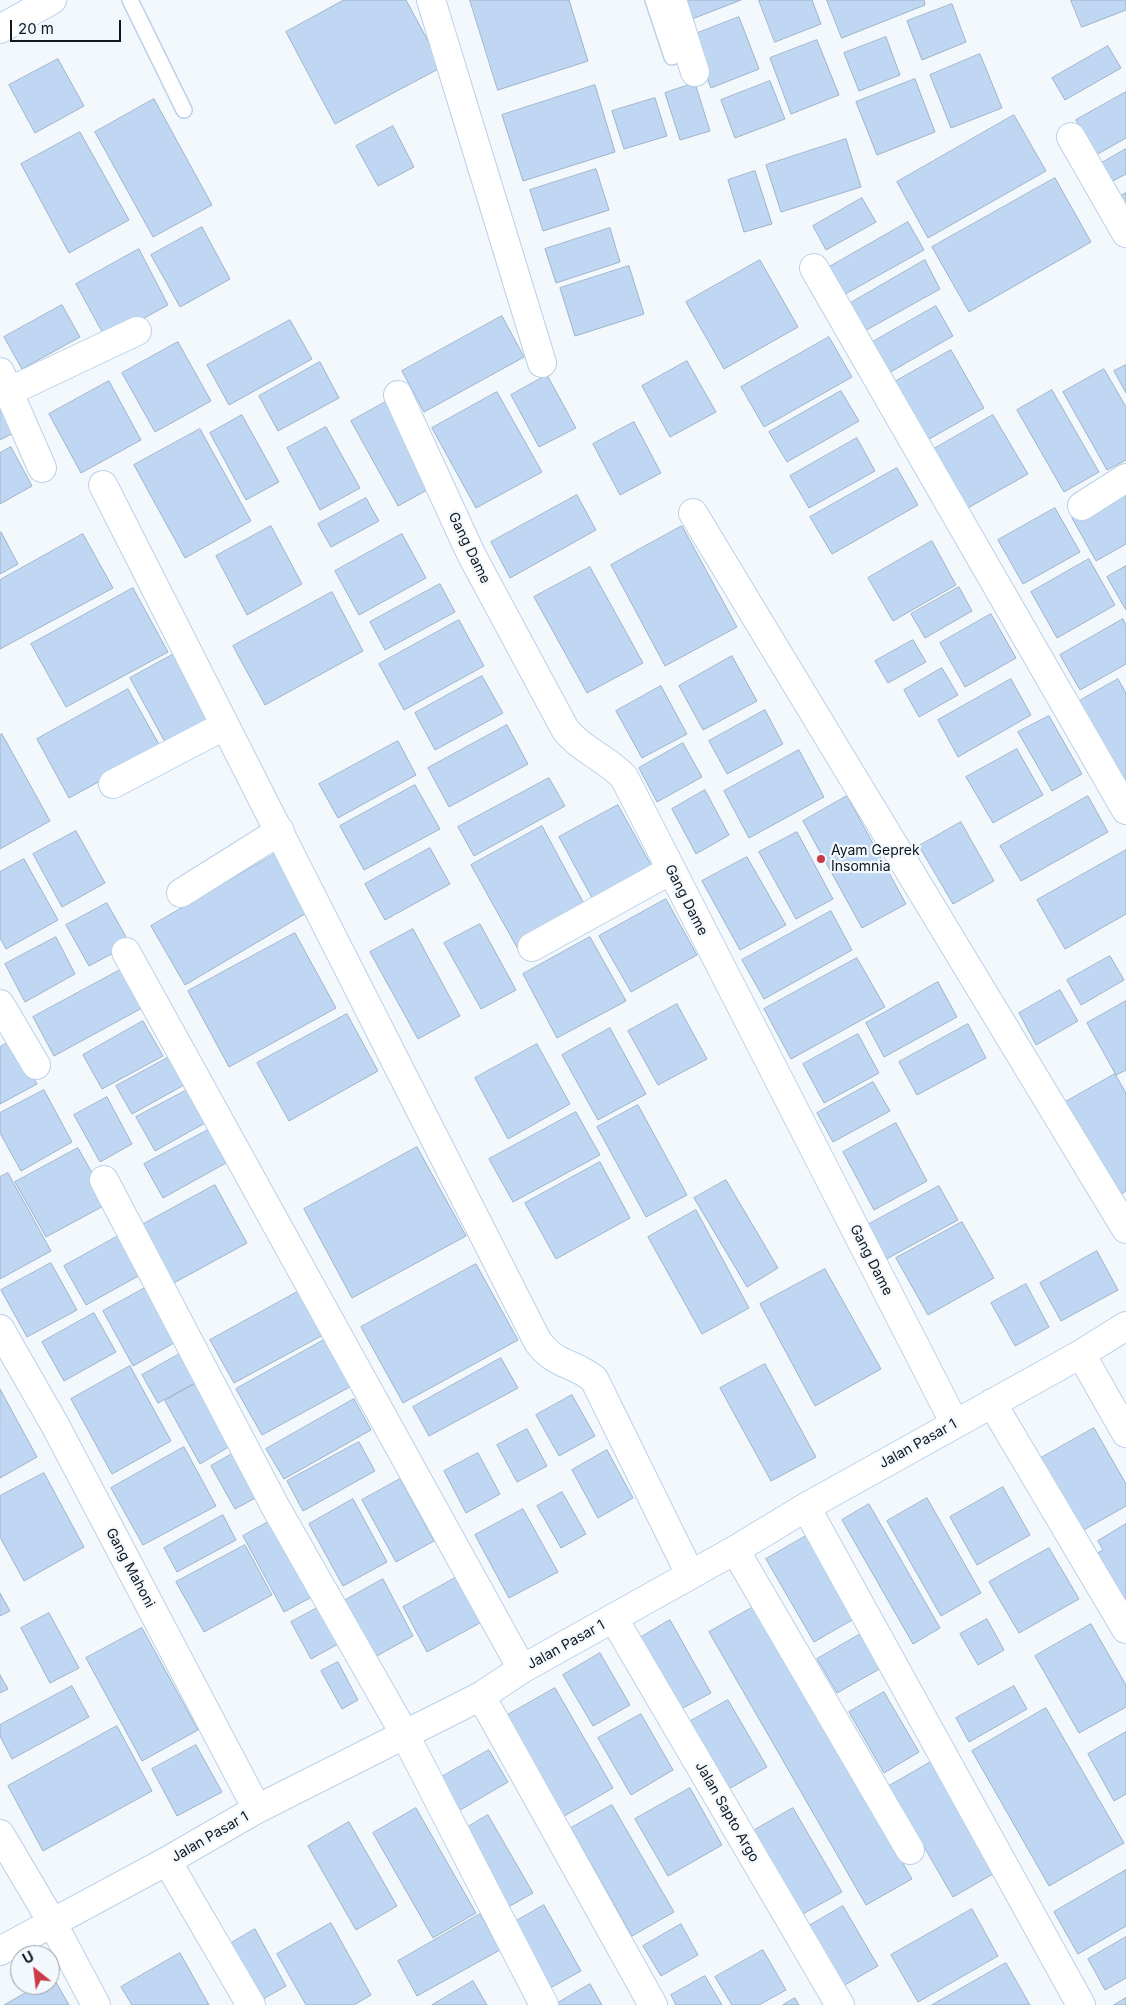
<!DOCTYPE html>
<style>
body{margin:0}
#map{position:relative;width:1126px;height:2005px;overflow:hidden;background:#f3f8fd;font-family:Inter,sans-serif}
canvas{display:block}
.north{position:absolute;left:10px;top:1945px;width:50px;height:50px;box-sizing:border-box;background:#f3f8fd;border:1px solid #989ea5;border-radius:50%;rotate:331deg;font-size:14px;font-weight:700;line-height:20px;text-align:center;color:#101820}
.north::after{content:'';display:block;margin:auto;width:18px;height:22px;background:#ca3a48;clip-path:polygon(50% 0,100% 100%,50% 72%,0 100%)}
.scale{position:absolute;left:10px;top:20px;width:111px;height:22px;box-sizing:border-box;border:2px solid #101820;border-top:0;padding-left:6px;font-size:15px;line-height:18px;white-space:nowrap;color:#101820;-webkit-text-stroke:4px #f3f8fd;paint-order:stroke}
</style>
<div id="map">
<canvas width="1126" height="2005"></canvas>
<div class="north">U</div>
<div class="scale">20 m</div>
</div>
<script>
const ctx = document.querySelector('canvas').getContext('2d');
ctx.lineJoin = 'round';
function fill(path, color) { ctx.fillStyle = color; ctx.fill(path, 'evenodd'); }
function strokePath(path, color, width, dash) { ctx.strokeStyle = color; ctx.lineWidth = width; ctx.lineCap = dash ? 'butt' : 'round'; ctx.setLineDash(dash || []); ctx.stroke(path); }
function write(font, color, halo, rows, align = 'center') {
  ctx.font = font + ' Inter,sans-serif'; ctx.lineWidth = 4.5; ctx.setLineDash([]); ctx.textBaseline = 'middle'; ctx.strokeStyle = halo; ctx.fillStyle = color; for (const [text, x, y, turn = 0] of rows) {
    ctx.save(); ctx.translate(x, y); ctx.rotate((+turn || 0) * Math.PI / 180); ctx.textAlign = isNaN(turn) ? turn : align; if (halo) ctx.strokeText(text, 0, 0); ctx.fillText(text, 0, 0); ctx.restore();
  }
}
const building = new Path2D(`
 M344,0H406L442,67L335,124L286,32Z
 M470,0H569L588,61L498,90Z
 M679,0H741L687,21Z
 M759,0H812L821,24L775,42Z
 M827,0H924L925,5L842,38Z
 M1071,0H1126V10L1082,27Z
 M952,4L966,42L922,60L907,21Z
 M739,17L759,69L711,88L690,36Z
 M886,37L900,75L859,91L844,53Z
 M817,40L839,95L791,114L770,58Z
 M1108,46L1121,68L1065,100L1052,78Z
 M980,54L1002,108L951,128L930,75Z
 M58,59L84,106L35,133L9,85Z
 M915,79L935,132L877,155L856,102Z
 M770,81L785,119L735,138L721,100Z
 M695,83L710,131L680,140L665,93Z
 M595,85L615,152L523,181L502,115Z
 M1126,92V138L1096,155L1076,120Z
 M655,98L667,136L624,149L612,111Z
 M154,99L212,205L153,237L95,132Z
 M1014,115L1046,171L928,238L897,182Z
 M393,126L414,167L378,186L356,146Z
 M80,132L129,220L69,253L21,164Z
 M846,139L861,187L781,212L766,165Z
 M1126,149V174L1109,183L1098,165Z
 M596,169L609,210L543,231L530,190Z
 M755,171L772,224L744,232L728,180Z
 M1055,178L1091,242L969,312L932,247Z
 M1126,193V214L1117,198Z
 M862,198L876,222L826,250L813,226Z
 M908,222L924,250L840,297L824,270Z
 M202,227L230,279L180,307L151,255Z
 M610,228L620,262L556,283L545,249Z
 M139,249L168,305L106,339L76,284Z
 M760,260L798,327L724,369L686,302Z
 M925,260L940,289L863,332L847,305Z
 M629,266L644,314L575,336L560,288Z
 M62,305L80,337L22,369L4,337Z
 M936,306L953,336L887,374L869,344Z
 M502,316L524,357L424,412L402,371Z
 M290,320L312,359L229,405L207,365Z
 M829,337L852,377L764,427L741,387Z
 M178,342L211,401L155,432L122,373Z
 M951,350L984,408L924,442L891,384Z
 M687,361L716,412L670,437L642,386Z
 M320,362L339,398L278,431L259,396Z
 M1126,365V393L1114,371Z
 M1104,369L1126,407V460L1107,470L1063,392Z
 M547,375L576,428L539,447L511,395Z
 M109,381L141,440L81,473L49,414Z
 M0,390L21,429L0,440Z
 M1052,390L1099,472L1064,492L1017,410Z
 M841,391L859,421L787,462L769,432Z
 M497,392L542,472L476,508L432,428Z
 M391,399L438,484L398,506L351,421Z
 M242,415L279,482L246,500L210,433Z
 M993,415L1028,474L966,509L932,450Z
 M634,422L661,473L620,495L593,444Z
 M326,427L360,488L320,510L287,448Z
 M200,429L251,521L185,558L134,465Z
 M857,438L875,471L809,508L790,476Z
 M11,447L32,486L0,504V453Z
 M897,468L918,505L832,554L810,517Z
 M1126,487V544L1096,561L1072,518Z
 M577,495L596,530L510,578L491,542Z
 M366,498L379,521L331,547L318,524Z
 M1055,508L1080,552L1023,584L998,540Z
 M271,526L302,584L247,615L216,556Z
 M682,526L737,627L665,666L611,565Z
 M1,532L18,564L0,574V533Z
 M83,534L113,588L0,649V580Z
 M402,534L426,578L359,615L335,571Z
 M932,541L956,585L893,621L868,578Z
 M1089,559L1115,605L1057,638L1031,592Z
 M1126,566V610L1107,577Z
 M590,567L643,663L587,693L534,597Z
 M440,584L455,612L385,650L370,622Z
 M959,587L972,611L925,638L911,614Z
 M133,588L168,652L66,707L31,644Z
 M332,592L363,651L265,705L233,646Z
 M991,614L1016,658L965,687L940,643Z
 M1123,619L1126,625V664L1080,690L1060,655Z
 M459,620L484,666L404,710L379,664Z
 M913,640L926,662L888,683L875,661Z
 M174,654L209,718L165,742L130,678Z
 M732,656L757,701L703,730L679,686Z
 M942,668L958,695L919,717L904,690Z
 M482,676L503,713L435,750L415,713Z
 M1011,679L1031,715L958,757L938,720Z
 M1118,679L1126,693V794L1074,704Z
 M661,686L687,734L642,758L616,711Z
 M128,689L161,748L69,798L37,739Z
 M765,710L783,744L727,774L709,741Z
 M1049,716L1082,774L1052,791L1018,732Z
 M507,725L528,764L449,807L428,768Z
 M2,734L50,821L0,849V735Z
 M398,741L416,775L338,818L319,784Z
 M683,743L702,777L657,802L639,768Z
 M1017,749L1043,795L993,823L966,777Z
 M799,750L824,797L749,838L724,791Z
 M549,778L565,806L474,856L458,827Z
 M415,785L440,829L364,870L340,826Z
 M705,790L729,835L696,854L672,809Z
 M847,796L906,904L862,928L803,821Z
 M1088,796L1108,832L1021,881L1000,846Z
 M618,805L656,874L597,907L559,837Z
 M961,822L994,881L953,904L919,846Z
 M542,826L589,913L519,951L471,865Z
 M76,831L105,883L62,907L33,854Z
 M797,832L833,899L796,919L759,852Z
 M430,848L450,884L385,920L365,884Z
 M282,850L315,908L185,985L151,926Z
 M1126,850V914L1065,949L1037,900Z
 M747,857L786,925L740,950L702,881Z
 M24,859L58,920L6,949L0,938V872Z
 M666,899L697,955L631,992L599,936Z
 M107,903L130,944L89,966L66,925Z
 M831,911L852,950L764,999L742,960Z
 M480,924L516,990L481,1009L444,943Z
 M413,929L460,1016L418,1039L370,952Z
 M295,933L336,1008L229,1067L188,991Z
 M56,937L75,974L25,1002L5,964Z
 M590,937L626,1001L557,1038L523,974Z
 M1110,956L1124,980L1081,1005L1067,980Z
 M857,958L885,1007L791,1059L764,1009Z
 M120,970L142,1008L54,1056L33,1017Z
 M938,982L957,1017L884,1057L866,1023Z
 M1060,990L1078,1021L1036,1045L1019,1013Z
 M1126,1001V1070L1116,1075L1087,1023Z
 M677,1004L707,1059L658,1085L628,1031Z
 M347,1014L378,1071L289,1121L257,1063Z
 M143,1021L163,1056L102,1089L83,1055Z
 M968,1024L986,1058L917,1095L899,1062Z
 M610,1028L646,1094L598,1120L562,1055Z
 M858,1034L879,1073L824,1103L803,1064Z
 M13,1040L37,1084L0,1104V1047Z
 M537,1044L570,1104L508,1139L475,1078Z
 M169,1057L184,1085L132,1114L116,1086Z
 M1115,1074L1126,1093V1191L1113,1199L1060,1105Z
 M873,1082L890,1111L833,1142L817,1113Z
 M44,1090L72,1142L21,1171L0,1133V1113Z
 M187,1090L205,1123L155,1151L136,1117Z
 M107,1097L132,1144L100,1162L74,1115Z
 M638,1105L687,1195L646,1217L597,1127Z
 M576,1112L600,1155L513,1202L489,1159Z
 M896,1123L927,1181L874,1210L843,1152Z
 M208,1130L226,1163L163,1198L144,1164Z
 M417,1147L466,1236L352,1298L304,1209Z
 M78,1148L109,1203L46,1237L15,1182Z
 M600,1162L630,1218L556,1259L525,1203Z
 M8,1173L51,1251L0,1279V1177Z
 M726,1180L778,1268L747,1287L694,1198Z
 M215,1185L247,1243L172,1284L140,1226Z
 M939,1186L958,1220L881,1262L862,1228Z
 M696,1210L749,1308L702,1334L648,1237Z
 M962,1222L994,1278L928,1315L896,1258Z
 M120,1235L142,1274L86,1305L64,1266Z
 M1097,1251L1118,1290L1061,1321L1040,1283Z
 M51,1263L77,1310L27,1337L1,1290Z
 M476,1264L518,1340L403,1403L361,1327Z
 M825,1269L881,1369L815,1406L760,1304Z
 M1026,1284L1049,1327L1015,1346L991,1303Z
 M145,1288L174,1343L133,1366L103,1311Z
 M301,1290L325,1334L234,1383L210,1340Z
 M94,1313L116,1352L64,1381L42,1342Z
 M331,1336L357,1383L262,1435L236,1389Z
 M183,1352L199,1381L158,1403L142,1375Z
 M501,1358L518,1388L429,1436L413,1407Z
 M765,1364L816,1457L771,1481L720,1388Z
 M130,1366L171,1441L112,1474L71,1399Z
 M198,1382L232,1445L200,1464L165,1401Z
 M0,1389L37,1457L0,1478Z
 M572,1395L595,1436L559,1456L536,1415Z
 M354,1399L371,1430L284,1479L266,1449Z
 M1094,1428L1126,1484V1506L1073,1536L1032,1463Z
 M527,1429L547,1466L517,1482L497,1445Z
 M359,1442L375,1471L303,1511L287,1481Z
 M184,1447L216,1506L143,1545L111,1488Z
 M607,1450L633,1498L598,1518L572,1470Z
 M237,1451L261,1495L235,1509L211,1466Z
 M478,1453L500,1494L466,1513L444,1471Z
 M44,1473L84,1547L24,1581L0,1537V1496Z
 M400,1479L434,1541L396,1562L362,1500Z
 M1003,1487L1030,1535L977,1565L950,1517Z
 M562,1492L586,1534L561,1548L537,1506Z
 M927,1498L981,1593L941,1616L887,1521Z
 M353,1499L387,1562L343,1586L309,1524Z
 M869,1504L940,1628L913,1644L842,1520Z
 M523,1509L558,1572L509,1598L475,1535Z
 M223,1515L236,1540L177,1572L164,1548Z
 M279,1516L321,1592L284,1612L243,1536Z
 M1126,1524V1600L1115,1607L1088,1558L1103,1550L1098,1541Z
 M811,1533L859,1616L814,1642L766,1559Z
 M245,1545L272,1595L204,1632L176,1582Z
 M1049,1548L1079,1599L1019,1633L989,1582Z
 M464,1573L489,1618L427,1652L403,1607Z
 M383,1579L413,1636L373,1658L342,1602Z
 M0,1593L10,1611L0,1616Z
 M755,1606L912,1879L866,1905L709,1632Z
 M319,1607L338,1644L311,1659L291,1622Z
 M49,1613L79,1668L50,1683L21,1628Z
 M987,1619L1004,1650L978,1665L960,1634Z
 M670,1620L711,1693L679,1710L638,1639Z
 M1091,1624L1126,1685V1707L1079,1733L1035,1656Z
 M142,1628L198,1730L142,1761L86,1658Z
 M864,1632L883,1667L837,1693L817,1659Z
 M600,1653L630,1705L593,1726L563,1675Z
 M338,1662L358,1700L342,1709L321,1671Z
 M0,1675L8,1689L0,1693Z
 M72,1686L89,1717L12,1759L0,1736V1725Z
 M1014,1686L1027,1709L969,1742L956,1718Z
 M555,1688L613,1788L561,1818L504,1717Z
 M884,1692L919,1752L884,1773L849,1712Z
 M728,1700L767,1767L727,1790L689,1722Z
 M1046,1708L1124,1843L1049,1886L972,1751Z
 M641,1714L673,1770L631,1795L598,1738Z
 M117,1726L152,1791L43,1851L8,1786Z
 M1126,1732V1794L1114,1801L1088,1754Z
 M196,1745L222,1792L177,1816L152,1769Z
 M489,1750L508,1782L450,1816L431,1783Z
 M936,1759L1000,1870L953,1897L889,1786Z
 M690,1788L722,1845L668,1876L635,1819Z
 M612,1805L674,1912L632,1936L571,1828Z
 M416,1808L476,1913L433,1938L373,1833Z
 M793,1808L842,1892L801,1915L753,1831Z
 M488,1815L533,1893L501,1911L456,1834Z
 M349,1822L397,1906L356,1930L308,1846Z
 M1126,1870V1926L1078,1954L1054,1912Z
 M544,1905L581,1971L543,1992L506,1927Z
 M843,1906L878,1966L836,1990L802,1930Z
 M972,1909L998,1956L918,2002L891,1955Z
 M480,1914L500,1950L417,1996L398,1961Z
 M331,1923L371,1995L354,2005H306L277,1954Z
 M681,1924L698,1955L661,1976L643,1946Z
 M255,1929L286,1986L260,2001L228,1945Z
 M1126,1937V1978L1105,1990L1088,1959Z
 M763,1950L786,1990L759,2005H732L715,1977Z
 M180,1953L209,2005H132L121,1987Z
 M1006,1963L1030,2005H932Z
 M705,1976L722,2005H676L671,1995Z
 M53,1977L69,2005H4L39,1985H50V1979Z
 M473,1981L487,2005H432Z
 M590,1984L602,2005H554Z
 M795,1998L799,2005H783Z
 M1126,1998V2005H1114Z`);
const service = new Path2D(`
 M130,0L184,110
 M653,0L672,57`);
const minor = new Path2D(`
 M431,0L542,363
 M672,0L695,72
 M1071,137L1126,233
 M814,268L1126,810
 M0,372L42,468
 M8,392L137,331
 M398,395L471,554L565,729C581,750 606,758 624,777L955,1424
 M103,485L538,1342C556,1366 573,1362 594,1379L690,1574
 M1082,506L1126,478
 M693,513L1126,1229
 M113,784L224,726
 M181,893L280,831
 M532,947L671,870
 M126,952L522,1669
 M0,1004L36,1065
 M104,1180L276,1508L404,1733L544,2005
 M0,1329L55,1425L257,1809
 M1081,1354L1126,1433
 M992,1403L1126,1629
 M806,1507L1081,2005
 M735,1550L910,1850
 M614,1619L840,2005
 M481,1696L653,2005
 M0,1834L52,1922L96,2005
 M167,1861L251,2005
 M0,1951L167,1861L257,1809L481,1696L522,1669L735,1550L806,1507L1081,1354L1126,1326`);
const tertiary = new Path2D(`
 M0,29L52,0`);
const markers = [
 [821,859,5,"#ca3a48"]
];
const streetNames = [
 ["Gang Dame",469,548,64],
 ["Gang Dame",686,900,63],
 ["Gang Dame",871,1260,63],
 ["Jalan Pasar 1",918,1444,-29],
 ["Gang Mahoni",130,1568,62],
 ["Jalan Pasar 1",566,1645,-29],
 ["Jalan Sapto Argo",727,1812,60],
 ["Jalan Pasar 1",210,1837,-30]
];
const poiNames = [
 ["Ayam Geprek",831,851],
 ["Insomnia",831,867]
];
fill(building, '#bfd7f2');
strokePath(building, '#9eb3cb', 1);
strokePath(service, '#bbd1e9', 18);
strokePath(minor, '#bbd1e9', 30);
strokePath(tertiary, '#bbd1e9', 30);
strokePath(service, '#fff', 15);
strokePath(minor, '#fff', 28);
strokePath(tertiary, '#fff', 28);
for (const [x, y, r, color] of markers) { const dot = new Path2D(); dot.arc(x, y, r, 0, 2 * Math.PI); ctx.fillStyle = color; ctx.fill(dot); strokePath(dot, '#f3f8fd', 2); }
write('14px', '#101820', '#f3f8fd', streetNames);
write('14px', '#101820', '#f3f8fd', poiNames, 'left');
</script>
